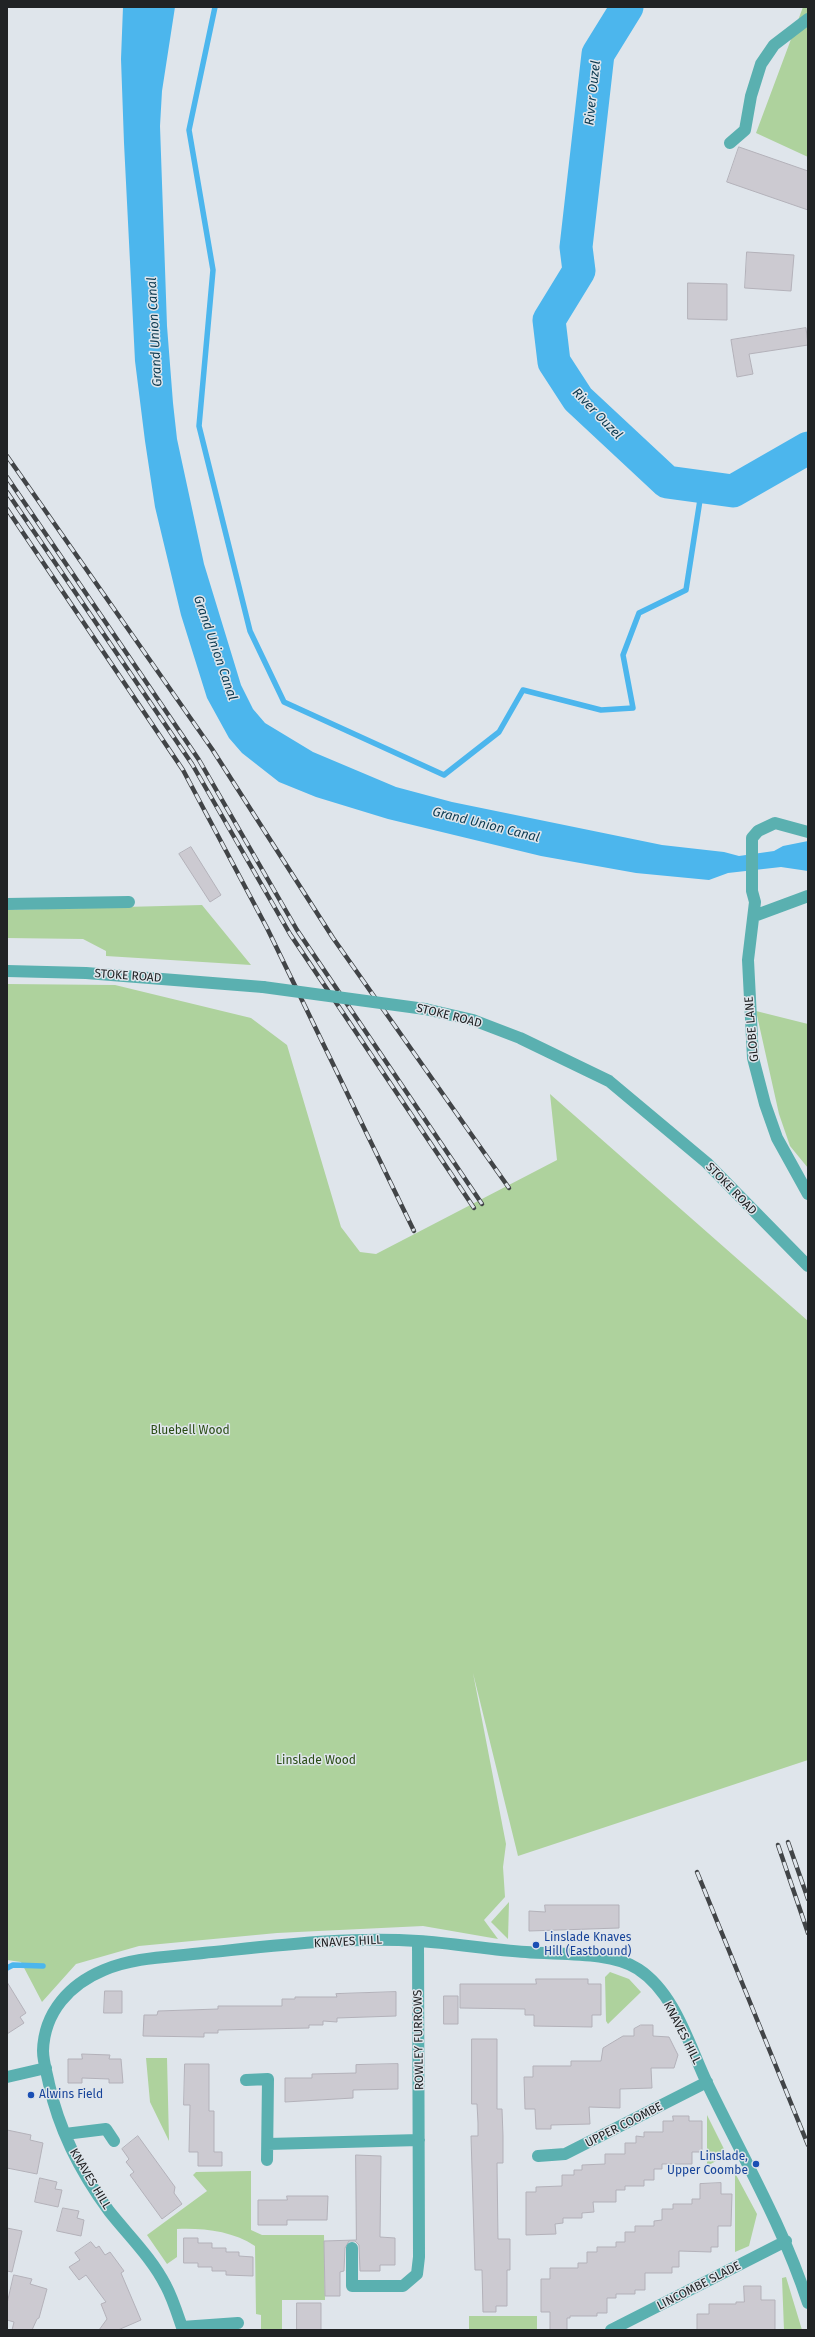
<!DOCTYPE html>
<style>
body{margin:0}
#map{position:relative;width:815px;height:2337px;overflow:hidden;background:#dfe5eb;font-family:"Fira Sans",sans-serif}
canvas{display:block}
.frame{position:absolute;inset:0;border:8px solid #212325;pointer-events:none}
</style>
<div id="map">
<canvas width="815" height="2337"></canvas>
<div class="frame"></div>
</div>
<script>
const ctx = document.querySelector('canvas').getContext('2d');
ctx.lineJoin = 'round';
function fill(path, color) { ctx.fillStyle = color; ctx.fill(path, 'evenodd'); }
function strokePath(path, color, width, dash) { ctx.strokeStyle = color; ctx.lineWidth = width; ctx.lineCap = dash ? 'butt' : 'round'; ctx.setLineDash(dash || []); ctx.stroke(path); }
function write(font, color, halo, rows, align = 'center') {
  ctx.font = font + ' "Fira Sans",sans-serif'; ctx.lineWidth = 3; ctx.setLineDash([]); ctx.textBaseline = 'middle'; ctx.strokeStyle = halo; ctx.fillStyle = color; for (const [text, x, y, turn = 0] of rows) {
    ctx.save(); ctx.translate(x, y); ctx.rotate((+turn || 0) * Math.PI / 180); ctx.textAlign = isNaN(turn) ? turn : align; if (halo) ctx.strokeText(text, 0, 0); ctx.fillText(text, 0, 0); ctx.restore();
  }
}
const green = new Path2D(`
 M803,7H808V157L756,133Z
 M202,905L251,965L106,956V951L83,939L7,938V910Z
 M7,984L115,985L251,1018L287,1045L341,1227L360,1252L376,1254L557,1160L550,1094L808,1321V1760L518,1856L473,1673L506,1844L503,1867L505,1897L484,1920L498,1939L423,1926L277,1933L139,1946L76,1964L42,2002L21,1962L7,1960Z
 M756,1011L808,1024V1168L790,1146L779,1114Z
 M509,1902L508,1939L491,1922Z
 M610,1972L629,1979L641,1992L608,2024L606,2021L605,1977Z
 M146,2058H167L169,2141L150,2102Z
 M707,2115L724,2149C724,2159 715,2161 707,2166Z
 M251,2171V2230L262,2235H324L325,2300H282V2329L261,2330V2315L256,2314L255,2246C232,2231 204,2228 177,2229V2257L167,2264L147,2235L207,2191L193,2175L196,2172Z
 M735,2173L757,2214L749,2246L735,2252Z
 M786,2277L802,2330H784L782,2278Z
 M469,2316H537V2330H469Z`);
const water = new Path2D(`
 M123,7H175L162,91L160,126L167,326L173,403L177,439L204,564L241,685L253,709L265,723L313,752L396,787L452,802L662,845L724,852L739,856L774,851L783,846L808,841V871L781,867L728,873L709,880L636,873L541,856L388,819L316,797L279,782L242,753L229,738L207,698L181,615L155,507L145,441L135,361L124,143L121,59Z`);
const stream = new Path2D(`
 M215,7L189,130L213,270L199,426L250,631L284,702L444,775L499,732L523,690L601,710L633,708L623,655L639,613L686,590L702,487
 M7,1968L13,1965L43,1966`);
const river = new Path2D(`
 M627,7L598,54L576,247L579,271L549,320L554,362L578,399L667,482L733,491L808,448`);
const building = new Path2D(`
 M739,147L808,171V210L727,182Z
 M747,252L794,255L791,291L745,288Z
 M688,283L727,284V320L688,319Z
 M806,328L808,345L749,354L753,374L737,377L731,340Z
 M191,847L221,895L210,902L179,854Z
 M545,1905H619V1928L529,1931V1911L545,1912Z
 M536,1979H588V1984H601V2015H592V2027L534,2026V2015H525V2009L460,2008V1984H536Z
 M7,1982L26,2013L20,2017L24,2023L7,2034Z
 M105,1991H122V2013H104Z
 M396,1992V2016L337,2018V2022L323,2021V2025H309V2028L218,2030V2033H204V2037L143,2036L144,2015H157L158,2011L218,2009V2006H282V1999H295V1997H337L336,1994Z
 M444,1996H458V2024H444Z
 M641,2025H653V2036L669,2037L678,2055L674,2068H651L652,2088L620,2089V2108L589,2107L590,2124L551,2125V2129H536L535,2109H525L524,2077H533V2066H571V2061H601L603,2048L623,2036H634V2029Z
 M472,2039H497V2109H502L503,2136V2163H497L498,2239H510V2270H507V2306H496V2312H483L482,2270H475L471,2136H478V2123L477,2104H472Z
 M82,2054L110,2055L109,2059H121L123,2083H109V2079L82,2078V2083H68V2059H82Z
 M185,2064H209V2111H214V2152H222V2166H198V2152H189L190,2105H184Z
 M398,2064V2089L353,2090V2098L285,2102V2078H312V2074L356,2073V2065Z
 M673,2116H689V2121H702V2152H692V2164H662V2169H654V2180H644V2186H625V2190H616V2202H593L594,2212L582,2213V2218H563V2223L555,2224L556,2234L526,2235V2192H536V2187L562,2186V2175H574V2170H582V2165L605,2164V2154H625V2143H636V2136L644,2137V2132H663V2121H673Z
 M7,2130L31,2135L30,2140L43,2143L37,2174L7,2168Z
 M138,2136L175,2187L174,2193L182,2204L162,2219L130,2175L134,2172L126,2162L129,2159L122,2149Z
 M356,2155L381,2156L380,2237L395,2238V2265H380V2271H360L359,2245L355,2241H349L345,2248L344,2271L340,2272V2296H325L324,2241L356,2240Z
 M40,2178L57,2182L55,2189L62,2190L58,2207L35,2202Z
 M721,2183V2194H732L731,2226H718V2247H711V2252L679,2251V2267H672V2273H645V2290H635V2294H616V2298H607V2313H597V2316H570V2318H567V2330H550V2312H541V2279H550V2268H578V2263H587V2252H597V2247H616V2242H625V2232H635V2226H654V2221L662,2220V2209H673V2204H692V2199H700V2184Z
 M287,2196H328L327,2220H287V2225H258V2200H287Z
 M63,2208L79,2211L77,2218L84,2220L81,2236L57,2231Z
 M7,2228L22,2231L12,2272L7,2271Z
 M184,2238H198V2243H212V2248H226V2252H239V2256L253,2257V2276L226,2275V2271H212V2267H198V2263H184Z
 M91,2242L96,2248L99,2246L105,2255L110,2252L124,2271L121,2273L141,2320L118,2330H99L107,2319L101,2304L106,2302L86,2275L79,2280L69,2267L80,2260L75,2253Z
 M14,2275L32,2279L30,2284L47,2289L39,2318L37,2319L32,2330H12L14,2322L7,2320V2304Z
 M744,2286H761V2300H775V2330H697V2314H709V2304H736V2302H744Z
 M297,2303H321V2330H297Z`);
const minor = new Path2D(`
 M730,143L745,130L751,96L761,64L774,45L808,19
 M808,832L775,823L758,831L752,838V891L755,902L748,960L753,1058L765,1104L777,1138L808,1194
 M7,904L129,902
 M754,916L808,896
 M7,971L86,973L263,987
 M425,1009L473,1020L520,1038L609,1081L707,1163L808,1266
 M7,2077L46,2068
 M246,2080L268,2079L267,2160
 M65,2134L106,2129L114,2141
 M268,2144L419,2140
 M538,2156L565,2154L707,2082
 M352,2248V2286H403L417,2274L419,2257L418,1941
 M182,2327L238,2323
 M183,2330C178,2316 173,2299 166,2286C152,2258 128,2235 109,2211C81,2173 59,2130 49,2084C47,2074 43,2061 43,2051C44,2012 70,1984 104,1970C134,1957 170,1957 203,1953C272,1946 349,1936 418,1941C454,1943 490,1950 526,1952C558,1955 611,1951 638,1969C675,1993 689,2045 707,2083C742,2156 783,2226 808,2303
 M611,2330L786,2241`);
const rail = new Path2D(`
 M7,456L212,749L333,938L509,1188
 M7,477L199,760L297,930L482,1204
 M7,492L192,764L290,934L474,1208
 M7,509L183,770L267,928L414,1231
 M788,1842L808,1899
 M778,1845L808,1933
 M697,1872L808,2145`);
const minorBridge = new Path2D(`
 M263,987L425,1009`);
const markers = [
 [536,1945,4,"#1a4fb4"],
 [31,2095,4,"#1a4fb4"],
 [756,2164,4,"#1a4fb4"]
];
const streetNames = [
 ["STOKE ROAD",128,976,4],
 ["STOKE ROAD",449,1016,14],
 ["GLOBE LANE",752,1029,-95],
 ["STOKE ROAD",731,1189,46],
 ["KNAVES HILL",348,1942,-3],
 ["KNAVES HILL",682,2033,63],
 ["ROWLEY FURROWS",419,2040,-91],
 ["UPPER COOMBE",624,2125,-27],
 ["KNAVES HILL",90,2179,59],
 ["LINCOMBE SLADE",699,2286,-27]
];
const parkNames = [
 ["Bluebell Wood",190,1431],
 ["Linslade Wood",316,1761]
];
const transitNames = [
 ["Linslade Knaves",544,1938],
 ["Hill (Eastbound)",544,1952],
 ["Alwins Field",39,2095],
 ["Linslade,",748,2157,"right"],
 ["Upper Coombe",748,2171,"right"]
];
const waterNames = [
 ["River Ouzel",593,93,-84],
 ["Grand Union Canal",155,332,-93],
 ["River Ouzel",597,414,46],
 ["Grand Union Canal",215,648,71],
 ["Grand Union Canal",486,825,14]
];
fill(green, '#aed29d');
fill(water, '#4cb6ed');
strokePath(stream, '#4cb6ed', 5.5);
strokePath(river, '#4cb6ed', 33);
fill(building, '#cccad1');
strokePath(building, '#b3b1b9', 1);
strokePath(minor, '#5ab0b0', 12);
strokePath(rail, '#414447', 4.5);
strokePath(rail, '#dfe5eb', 3, [9]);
strokePath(minorBridge, '#5ab0b0', 12);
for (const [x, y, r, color] of markers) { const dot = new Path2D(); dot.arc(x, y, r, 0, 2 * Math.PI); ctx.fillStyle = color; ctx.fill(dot); strokePath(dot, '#dfe5eb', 1.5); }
write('12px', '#212325', '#dfe5eb', streetNames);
write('12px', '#294c14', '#dfe5eb', parkNames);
write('12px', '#164399', '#dfe5eb', transitNames, 'left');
write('italic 13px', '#0b394f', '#dfe5eb', waterNames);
</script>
